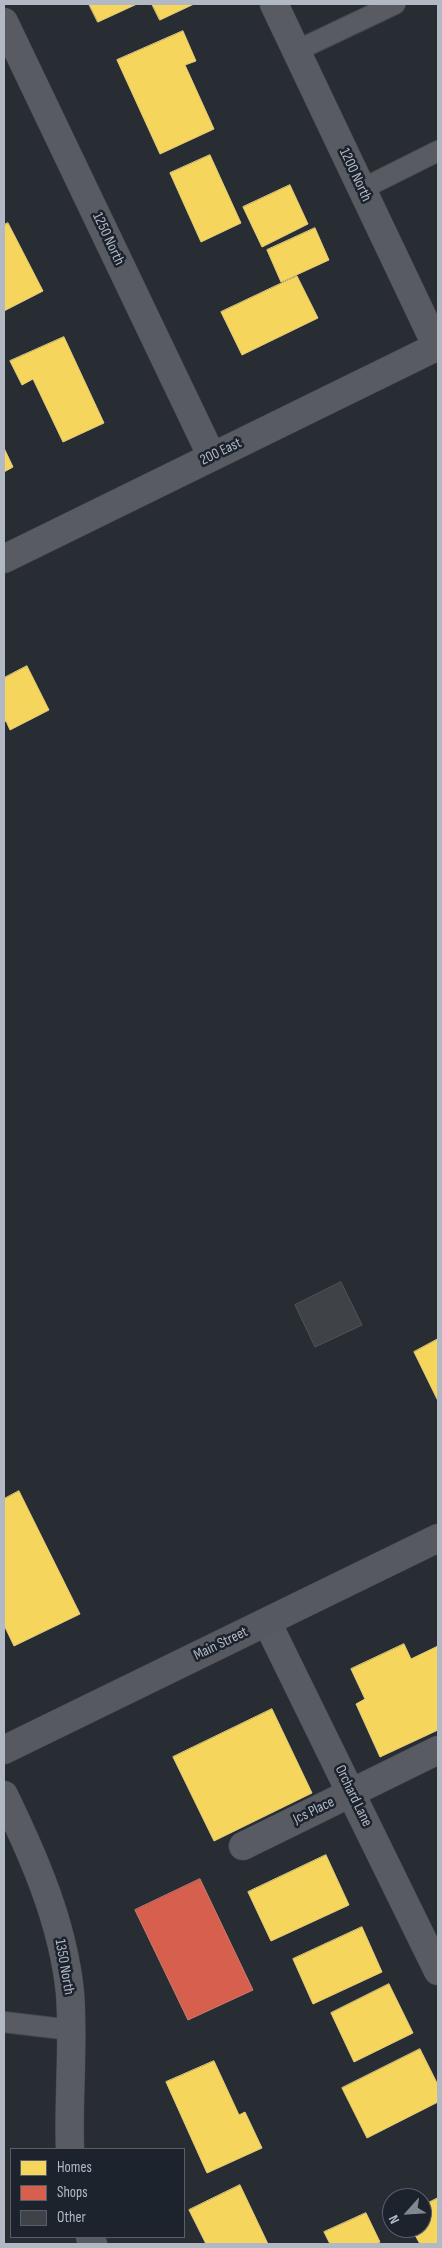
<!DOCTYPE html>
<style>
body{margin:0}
#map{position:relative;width:442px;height:2248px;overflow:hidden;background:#282d33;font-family:"Sofia Sans Condensed",sans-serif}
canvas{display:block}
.frame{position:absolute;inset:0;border:5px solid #b2b9c5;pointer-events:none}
.legend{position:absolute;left:10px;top:2148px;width:175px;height:90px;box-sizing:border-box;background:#1c232d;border:1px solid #585f6a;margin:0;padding:6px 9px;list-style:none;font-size:15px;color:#b2b9c5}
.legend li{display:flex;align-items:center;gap:10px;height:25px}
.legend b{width:25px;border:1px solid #585f6a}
.north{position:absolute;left:382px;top:2188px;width:50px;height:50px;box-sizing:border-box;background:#1c232d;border:1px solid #585f6a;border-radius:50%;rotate:244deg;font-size:14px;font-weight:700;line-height:20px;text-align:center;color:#b2b9c5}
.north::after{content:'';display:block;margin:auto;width:18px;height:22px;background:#828892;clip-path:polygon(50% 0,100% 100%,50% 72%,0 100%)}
</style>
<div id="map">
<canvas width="442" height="2248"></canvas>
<div class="frame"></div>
<ul class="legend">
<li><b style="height:14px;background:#f6d55c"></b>Homes</li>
<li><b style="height:14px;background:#d6604d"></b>Shops</li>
<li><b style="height:14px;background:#3f4348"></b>Other</li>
</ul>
<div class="north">N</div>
</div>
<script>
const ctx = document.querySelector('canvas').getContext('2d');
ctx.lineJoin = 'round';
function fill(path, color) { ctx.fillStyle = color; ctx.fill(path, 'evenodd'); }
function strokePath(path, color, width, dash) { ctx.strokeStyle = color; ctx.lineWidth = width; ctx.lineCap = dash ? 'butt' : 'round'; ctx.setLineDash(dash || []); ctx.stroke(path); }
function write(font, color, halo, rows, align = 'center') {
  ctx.font = font + ' "Sofia Sans Condensed",sans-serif'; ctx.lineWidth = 5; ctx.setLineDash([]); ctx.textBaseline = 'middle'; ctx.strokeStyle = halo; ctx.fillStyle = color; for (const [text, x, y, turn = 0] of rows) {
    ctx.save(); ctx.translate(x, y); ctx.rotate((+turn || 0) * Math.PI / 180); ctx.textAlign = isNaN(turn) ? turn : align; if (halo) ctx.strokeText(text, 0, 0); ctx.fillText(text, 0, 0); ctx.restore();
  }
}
const homes = new Path2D(`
 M89,4H137L98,22Z
 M152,4H194L160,20Z
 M183,31L196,61L185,65L214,129L160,154L117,60Z
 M210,155L241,223L201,242L170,173Z
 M290,185L308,224L262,247L243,207Z
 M8,223L43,291L4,311V225Z
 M315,228L329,260L281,282L267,250Z
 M297,276L318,318L242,355L221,312Z
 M64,337L104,423L63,442L33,379L22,385L10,361Z
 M4,448L13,467L4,472Z
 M27,666L49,710L10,730L6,721L4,722V678Z
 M438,1339V1401L414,1352Z
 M19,1491L80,1614L14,1646L4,1625V1499Z
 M404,1644L411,1659L438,1646V1730L380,1757L356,1704L365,1699L351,1669Z
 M272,1709L312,1793L214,1841L173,1757Z
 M326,1855L349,1905L271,1941L248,1892Z
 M362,1927L382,1972L313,2004L293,1959Z
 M389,1984L413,2033L354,2062L331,2013Z
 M420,2049L438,2085V2102L367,2138L342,2088Z
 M214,2061L239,2115L245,2112L262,2148L207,2173L166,2082Z
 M240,2185L268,2244H206L189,2210Z
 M438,2198V2244H420L411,2228H422V2206Z
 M366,2213L380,2242L376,2244H330L324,2232Z`);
const shops = new Path2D(`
 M200,1879L253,1990L188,2020L135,1910Z`);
const building = new Path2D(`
 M341,1282L362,1325L315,1347L295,1305Z`);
const service = new Path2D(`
 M296,51L395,4
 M362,189L438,151
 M4,2022L71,2030`);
const minor = new Path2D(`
 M274,4L437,347
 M4,22L212,457
 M4,559L438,346
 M267,1622L438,1971
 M4,1795C34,1857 63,1923 70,1993C74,2045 68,2097 70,2149
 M243,1846L438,1750
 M90,2237L93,2244`);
const secondary = new Path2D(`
 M4,1750L438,1538`);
const streetNames = [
 ["1200 North",355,175,65],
 ["1250 North",108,239,65],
 ["200 East",221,452,-26],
 ["Main Street",221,1644,-26],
 ["Orchard Lane",353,1796,64],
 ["Jcs Place",314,1811,-26],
 ["1350 North",64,1967,80]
];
fill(homes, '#f6d55c');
strokePath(homes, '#e2cd7c', 1);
fill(shops, '#d6604d');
strokePath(shops, '#cb7b71', 1);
fill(building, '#3f4348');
strokePath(building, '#50545b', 1);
strokePath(service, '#46494e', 22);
strokePath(minor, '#46494e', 29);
strokePath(secondary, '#46494e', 29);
strokePath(service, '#585b62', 20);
strokePath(minor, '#585b62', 28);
strokePath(secondary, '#565a60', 28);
write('15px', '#b2b9c5', '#1c232d', streetNames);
</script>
